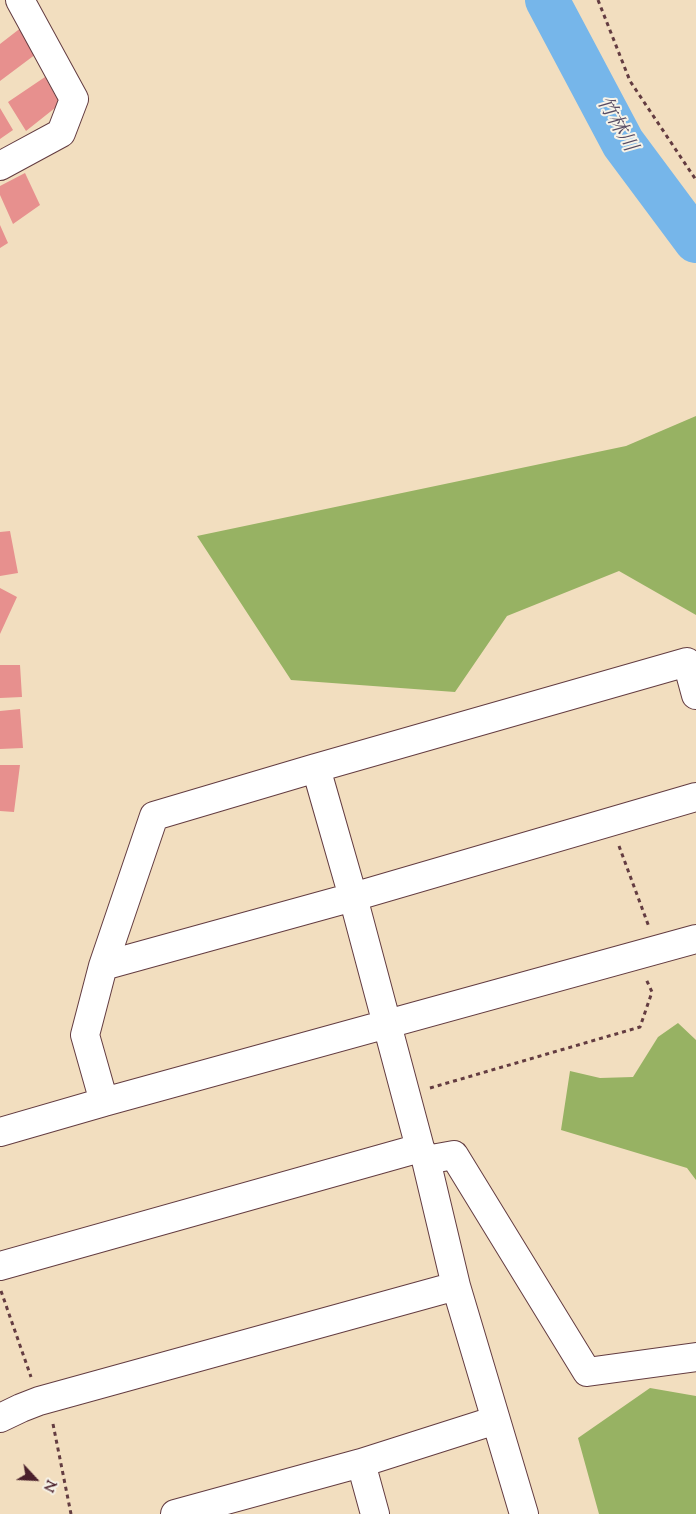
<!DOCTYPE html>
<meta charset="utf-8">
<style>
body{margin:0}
#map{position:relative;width:696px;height:1514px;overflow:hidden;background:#f2debf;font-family:"Sorts Mill Goudy",serif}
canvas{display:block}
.north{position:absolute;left:10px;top:1454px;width:50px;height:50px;-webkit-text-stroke:4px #f7f3e8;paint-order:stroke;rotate:115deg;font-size:14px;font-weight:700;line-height:20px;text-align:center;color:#4a1f2b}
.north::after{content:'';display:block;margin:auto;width:18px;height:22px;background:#4a1f2b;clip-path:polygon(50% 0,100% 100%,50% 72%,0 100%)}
</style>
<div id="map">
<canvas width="696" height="1514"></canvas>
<div class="north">N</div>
</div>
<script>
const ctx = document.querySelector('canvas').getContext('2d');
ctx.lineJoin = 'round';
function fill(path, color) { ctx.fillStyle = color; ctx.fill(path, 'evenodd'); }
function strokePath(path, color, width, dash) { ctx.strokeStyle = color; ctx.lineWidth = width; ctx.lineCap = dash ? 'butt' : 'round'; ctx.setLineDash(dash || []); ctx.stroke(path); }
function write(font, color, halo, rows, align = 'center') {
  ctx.font = font + ' "Sorts Mill Goudy","Noto Serif JP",serif'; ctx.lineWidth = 4; ctx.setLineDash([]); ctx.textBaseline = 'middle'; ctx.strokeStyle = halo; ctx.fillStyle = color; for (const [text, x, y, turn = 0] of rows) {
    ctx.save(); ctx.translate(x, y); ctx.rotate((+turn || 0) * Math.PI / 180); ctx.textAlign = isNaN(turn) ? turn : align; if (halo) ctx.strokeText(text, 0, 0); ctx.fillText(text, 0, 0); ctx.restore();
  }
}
const forest = new Path2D(`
 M696,416V615L619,571L507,616L455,692L291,680L197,536L626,446Z
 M678,1023L696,1040V1180L687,1168L561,1130L570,1071L600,1078L633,1077L658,1037Z
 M650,1388L696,1396V1514H599L578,1438Z`);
const river = new Path2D(`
 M547,0L623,143L696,241`);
const building = new Path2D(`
 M22,27L36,54L0,81V44Z
 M45,77L60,104L26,131L8,102Z
 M0,108L13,130L0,139Z
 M25,173L40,205L13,224L0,195V186Z
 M0,225L8,243L0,248Z
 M10,531L18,573L0,576V532Z
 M0,588L17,597L0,634Z
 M0,665H20L22,697L0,698Z
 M20,709L23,748L0,749V711Z
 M0,765H20L14,812L0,811Z`);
const path = new Path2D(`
 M598,0L630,81L696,180
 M619,846L649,927
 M430,1088L640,1027L652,992L646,979
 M1,1291L31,1377
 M53,1424L71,1514`);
const minor = new Path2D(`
 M0,166L61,133L74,99L20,0
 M316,768L154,816L103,966L85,1035L104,1102L696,939
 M103,966L353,897L696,797
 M0,1132L104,1102
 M426,1160L454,1155L587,1372L696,1357
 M0,1266L420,1148
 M0,1418L21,1408L39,1401L456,1286
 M361,1463L375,1514
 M175,1514L361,1463L496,1420
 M524,1514L456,1286L426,1160L420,1148L353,897L316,768L687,662L696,695`);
const waterNames = [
 ["竹林川",615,125,60]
];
fill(forest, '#97b263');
strokePath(river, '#76b6ea', 44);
fill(building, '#e7908e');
strokePath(minor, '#633c41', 30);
strokePath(path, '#633c41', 3, [4, 4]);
strokePath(minor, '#fff', 28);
write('italic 20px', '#574c64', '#f7f3e8', waterNames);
</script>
